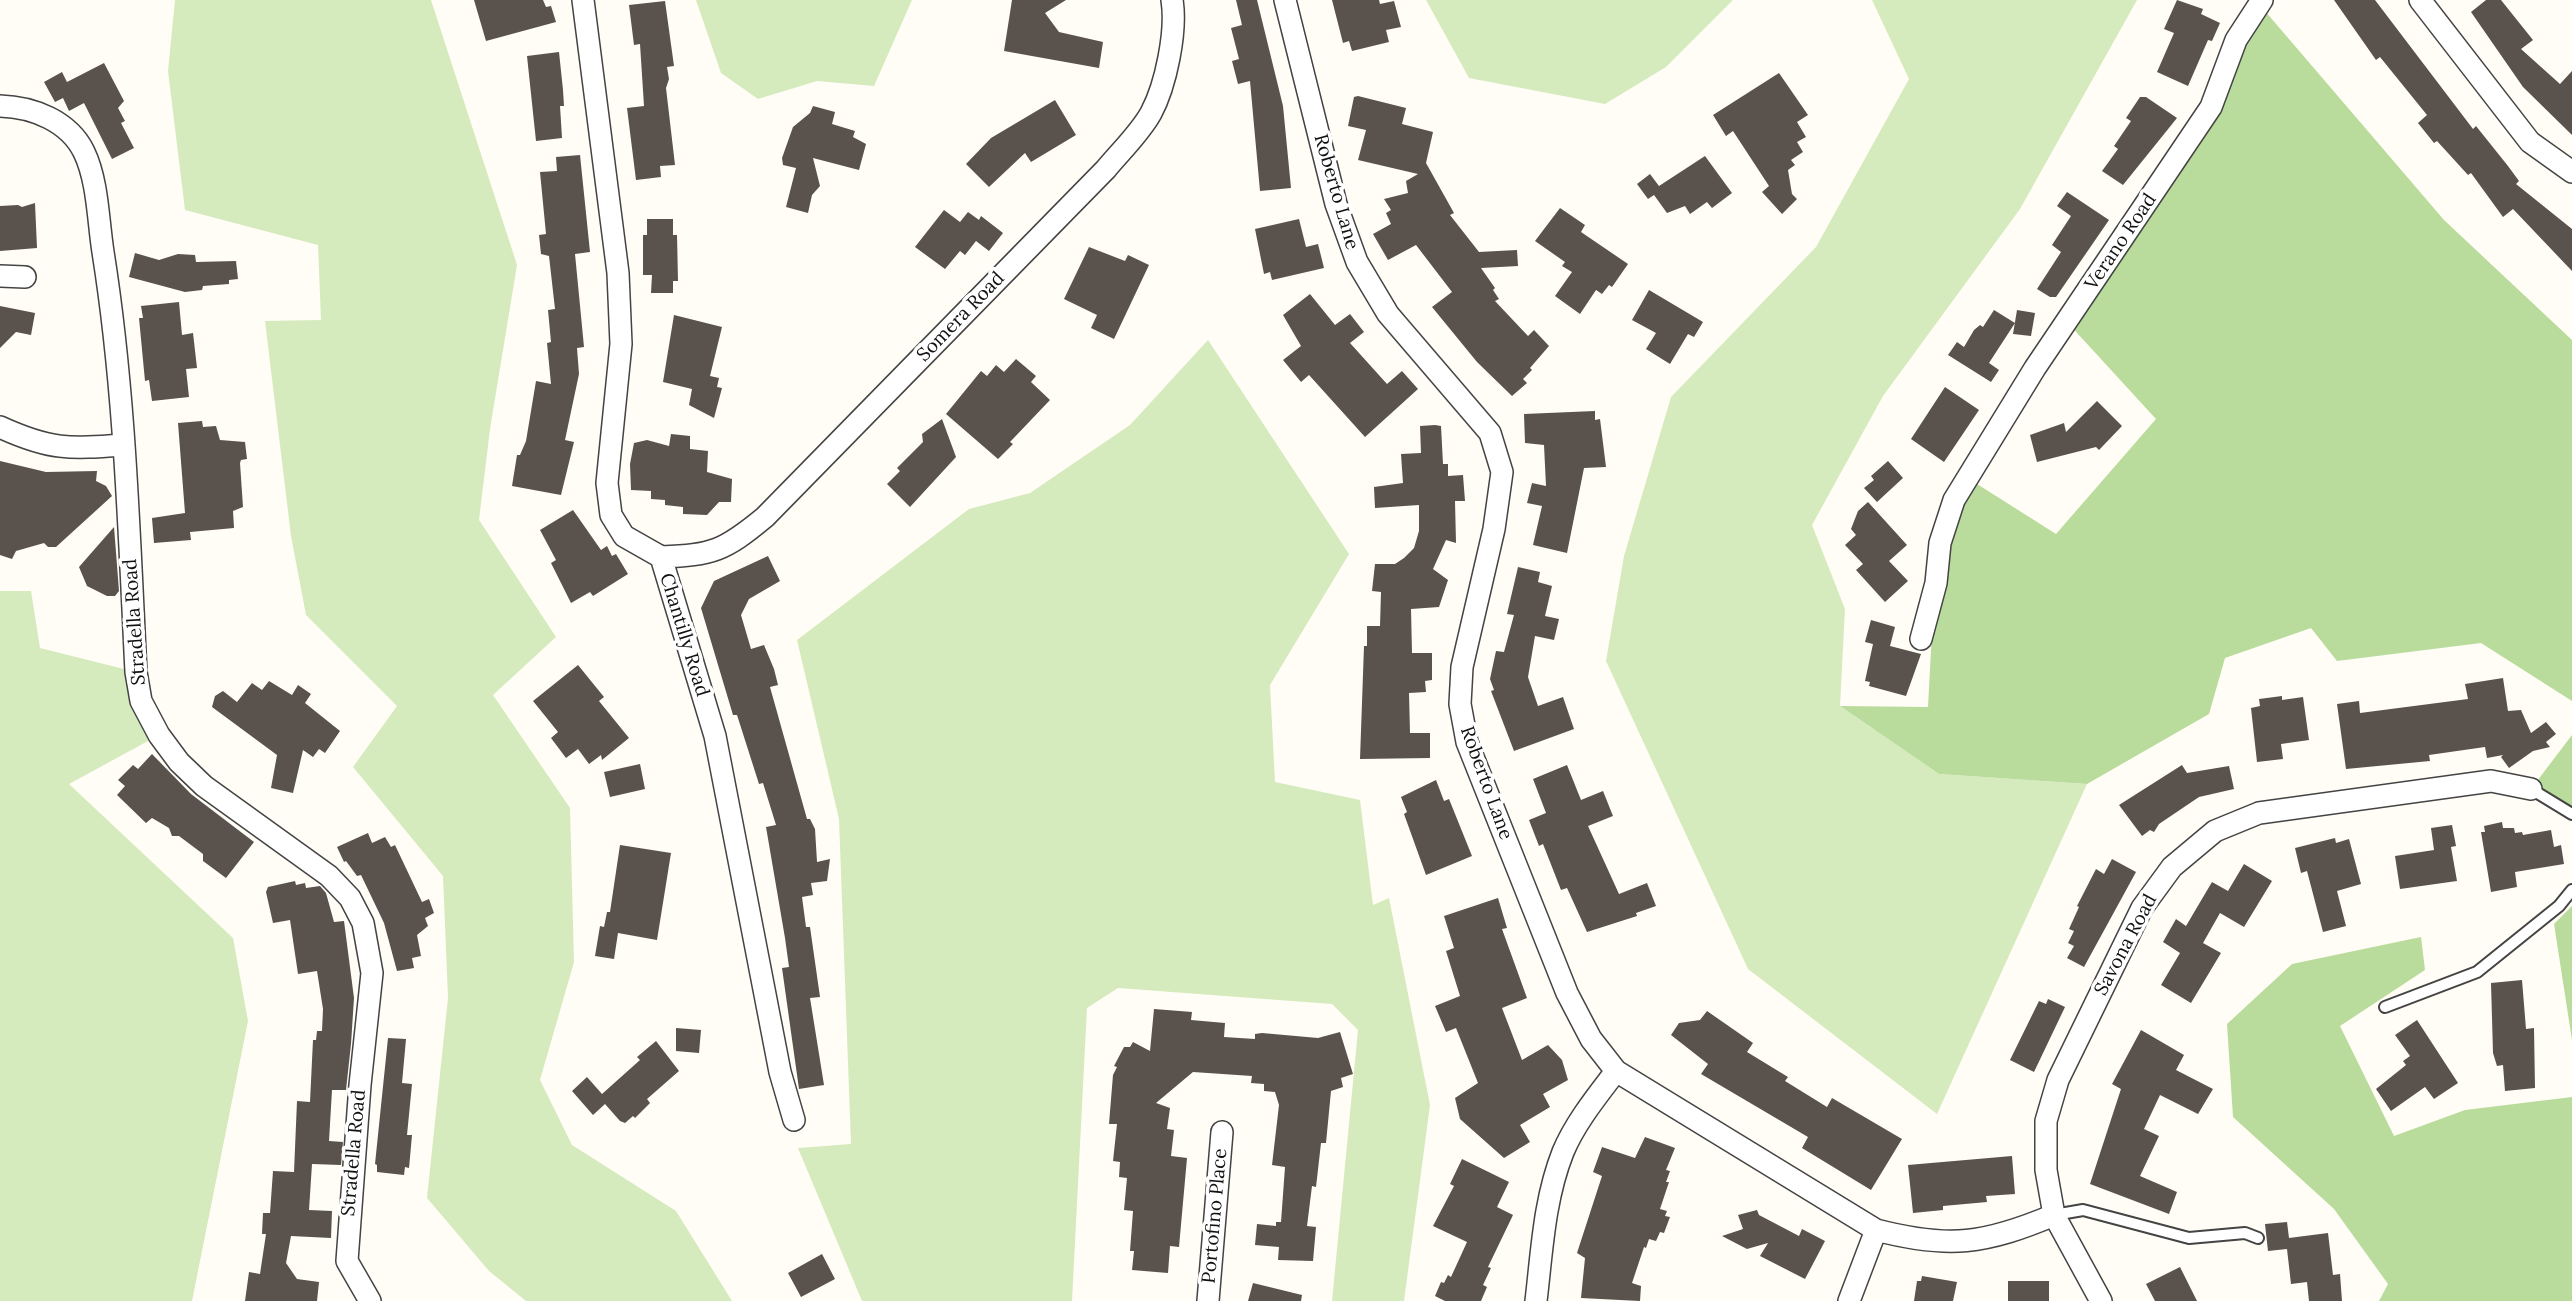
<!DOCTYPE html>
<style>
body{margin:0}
canvas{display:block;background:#fffdf5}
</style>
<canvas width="2572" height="1301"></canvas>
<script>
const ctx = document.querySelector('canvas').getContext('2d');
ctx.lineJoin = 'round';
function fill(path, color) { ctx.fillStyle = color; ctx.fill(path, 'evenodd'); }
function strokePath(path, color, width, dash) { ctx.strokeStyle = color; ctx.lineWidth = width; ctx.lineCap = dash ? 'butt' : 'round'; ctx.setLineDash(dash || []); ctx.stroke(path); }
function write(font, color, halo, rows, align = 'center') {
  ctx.font = font + ' Lora,serif'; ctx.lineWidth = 7; ctx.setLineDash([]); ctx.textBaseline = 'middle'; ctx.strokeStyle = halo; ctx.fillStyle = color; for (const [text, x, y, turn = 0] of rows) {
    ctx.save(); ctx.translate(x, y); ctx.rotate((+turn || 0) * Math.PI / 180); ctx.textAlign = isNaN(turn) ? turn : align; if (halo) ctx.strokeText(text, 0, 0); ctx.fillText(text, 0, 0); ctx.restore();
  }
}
const green = new Path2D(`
 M175,0H431L517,265L490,429L479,520L556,637L493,695L570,808L574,962L540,1080L572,1145L676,1211L732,1301H526L489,1271L427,1198L448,998L443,876L353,767L397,706L306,615L291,536L265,321L321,320L318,245L185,210L168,71Z
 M696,0H912L874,86L817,81L758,99L721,73Z
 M1426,0H1733L1666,67L1605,104L1469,78Z
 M1872,0H2137L2020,209L1883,396L1812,525L1845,609L1840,706L1939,774L2087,784L1937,1114L1748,969L1606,661L1624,556L1671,397L1816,247L1909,79Z
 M1208,340L1349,554L1270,685L1275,782L1360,800L1373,905L1389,898L1430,1105L1404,1301H1332L1358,1030L1332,1004L1118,988L1087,1008L1072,1301H862L798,1148L851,1144L839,819L797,640L969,509L1030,493L1130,425Z
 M0,591H31L40,648L136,672L159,735L69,784L233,938L248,1021L192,1301H0Z`);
const forest = new Path2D(`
 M2259,4L2444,220L2572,340V701L2481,643L2337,661L2311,628L2225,658L2209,714L2087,784L1939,774L1840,706L1928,707L1933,613L1966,477L2056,534L2156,419L2067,322L2184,150Z
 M2572,735V821L2531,789Z
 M2572,906V1040L2554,924Z
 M2421,937L2425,970L2340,1026L2394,1136L2465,1110L2572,1097V1301H2379L2388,1284L2334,1209L2233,1117L2227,1024L2292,964Z`);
const building = new Path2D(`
 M474,0H543L546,7L551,6L556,22L486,41Z
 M1012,0H1066L1045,13L1059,32L1103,42L1099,68L1004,51Z
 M1236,0H1257L1283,106L1291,188L1260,191L1250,81L1238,84L1232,61L1239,59L1231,28L1242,25Z
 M1332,0H1379L1380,4L1394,1L1401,27L1386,30L1389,42L1352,51L1349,41L1343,43Z
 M2177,0L2203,9L2201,14L2220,23L2212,41L2208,40L2188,86L2157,72L2174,33L2164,29Z
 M2334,0H2375L2473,129L2476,126L2508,166L2519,181L2516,184L2572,229V271L2513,209L2503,217L2471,173L2468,175L2437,141L2434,143L2418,123L2427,115L2380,57L2376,60Z
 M2486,0H2501L2533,40L2521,49L2560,84L2572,71V135L2523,87L2471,12Z
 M665,1L674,66L667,67L669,79L666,88L675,165L660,166L661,177L636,180L627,108L644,106L640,44L634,45L629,5Z
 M559,52L563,90L564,106H560L562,138L536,141L527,56Z
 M104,63L124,101L118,108L125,121L121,123L134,148L112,159L84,103L69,111L63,98L55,102L44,82L62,72L67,82Z
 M1779,73L1808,115L1797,122L1806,137L1797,142L1803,152L1791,160L1795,165L1788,170L1792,194L1797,199L1782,214L1762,192L1769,186L1733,131L1726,136L1713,115Z
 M1358,96L1406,108L1402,124L1433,132L1426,163L1454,213L1450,215L1479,252L1517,250L1518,266L1481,268L1495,288L1493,290L1499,299L1495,301L1528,336L1534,330L1549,346L1530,368L1532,370L1523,379L1527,383L1512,396L1477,362L1432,307L1452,292L1416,245L1388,260L1373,234L1391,224L1386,213L1391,210L1384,199L1408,193L1406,181L1418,174L1358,160L1366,130L1348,126L1354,97Z
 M2140,97H2146L2177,118L2123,185L2102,171L2118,149L2114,146L2131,121L2126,118Z
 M1055,100L1076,135L1031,162L1025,153L989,187L966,164L991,138Z
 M813,106L835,112L832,124L855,131L853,137L866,144L859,170L813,158L820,186L812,195L808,213L786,207L796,168L783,165L782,158L793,127L810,113Z
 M580,155L590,252L575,254L584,347L577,348L579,374L565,440L574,442L561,495L512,486L517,455H520L526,441L536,381L551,384L547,343L551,342L548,310L555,309L549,256L541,254L539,235L546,234L540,172L557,171L556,157Z
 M1705,156L1732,193L1712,208L1707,202L1690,214L1685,206L1667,213L1654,195L1648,199L1637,184L1650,174L1659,186Z
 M2067,192L2109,220L2056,297H2050L2037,289L2061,252L2052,245L2071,216L2057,206Z
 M35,203L37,248L0,251V206L18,205L22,207Z
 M1560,208L1585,225L1581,232L1628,264L1612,287L1609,285L1602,294L1596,290L1580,314L1555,296L1572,272L1562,266L1565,262L1535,241Z
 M944,210L960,222L968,212L979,220L981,216L1003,233L989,251L976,241L965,255L960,251L945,269L915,247Z
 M647,219H673V235H677L678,281H673V293H651L652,275H643V235H647Z
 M1299,219L1306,247L1318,244L1324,268L1272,280L1270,272L1264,274L1255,229Z
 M1089,247L1125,261L1128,255L1149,265L1114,339L1091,328L1097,315L1064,299Z
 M135,253L159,260L178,254L195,255L196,262L236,261L238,279L229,280V284L203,286L202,290L185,292L129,277Z
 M1649,290L1703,322L1694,337L1688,334L1670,364L1646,349L1656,333L1632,320Z
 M1310,294L1335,325L1350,314L1364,332L1350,343L1387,384L1402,371L1418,389L1365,437L1309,375L1301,382L1283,360L1301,346L1283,315Z
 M179,302L182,335L193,333L197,368L186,369L189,397L152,401L149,380L145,381L139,318H143L141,306Z
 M0,306L35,313L31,335L16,332L0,348Z
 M1994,310L2015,323L1989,363L1999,370L1991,382L1948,355L1957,342L1964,347L1974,330L1980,325L1983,327Z
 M2017,310L2035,313L2031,336L2013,334Z
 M674,315L722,327L710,376L719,378L717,387L722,388L714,418L689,405L692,389L663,382Z
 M1016,359L1036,376L1031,382L1050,400L1010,442L1013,444L998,459L946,414L981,371L987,376L996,365L1004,372Z
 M1945,387L1979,410L1944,462L1911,439Z
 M2097,401L2122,426L2099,450L2096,447L2037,462L2030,435L2064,423L2066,432Z
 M1595,411V420L1600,419L1606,467L1584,468L1567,553L1533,545L1542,506L1527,503L1532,483L1546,486L1544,445L1525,443L1524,414Z
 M942,419L956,457L910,507L887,484L900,471L897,468L923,442L922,434Z
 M202,421L203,427L216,426L220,440L245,442L247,459L241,460L240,463L243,507L233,511L234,528L190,532L191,540L154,543L152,518L185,513L178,423Z
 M1435,425L1441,426L1443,464H1448V476L1463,475L1465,501H1455L1456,543L1446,540L1433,569L1448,580L1439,607L1411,609L1412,653H1432V680L1425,681L1426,692L1409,693L1410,733H1430V758L1360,759L1364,646H1367V626H1380L1381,592L1372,591L1375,564H1395L1404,558L1414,548L1419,531V505L1375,508L1374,487L1403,483L1401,454L1421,453L1420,426Z
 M671,434L690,436V449L708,451L707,472L732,479L731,502H719L707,515L683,514V507L665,505V500L651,499V491L631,490L630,464L634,443L647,440L669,446Z
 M0,461L46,472L97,471L96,481L106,486L112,496L56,547H48L44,543L16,551L12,559L0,555Z
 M1888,461L1903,478L1877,502L1864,488L1874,480L1871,476Z
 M1868,502L1907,545L1889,561L1908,581L1885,602L1856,570L1863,564L1845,545L1856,535L1851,529L1858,511Z
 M573,510L601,550L607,546L612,556L616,554L628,574L593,596L590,592L571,603L551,563L556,560L540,530Z
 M114,527L119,591L115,596H107L87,586L79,567Z
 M768,556L780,581L749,599L741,615L751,649L764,645L774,669L778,685L770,687L807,819H810L815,829L817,862L830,859L827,881L811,883L813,895L802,897L806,927H810L820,997L810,998L824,1085L799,1089L782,968L789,967L785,938L766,827L776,825L763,783L759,784L737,715H733L701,608L714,581Z
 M1518,567L1540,572L1538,582L1552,586L1545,616L1559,619L1554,640L1535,636L1528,677L1530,683L1538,706L1563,697L1574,729L1514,751L1491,691L1494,690L1490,679L1496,651L1504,652L1514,615L1507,614Z
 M1871,620L1895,627L1890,646L1921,654L1906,696L1869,686L1870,682L1865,681L1873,644L1865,642Z
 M578,665L604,697L599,701L629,738L602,760L601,755L589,764L578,749L566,758L551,738L558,732L533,701Z
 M2503,678L2508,711L2521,710L2531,733L2546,722L2556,734L2546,742L2550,747L2533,751L2509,768L2501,757L2503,755L2487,758L2485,747L2429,755L2430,761L2346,769L2337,704L2359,701L2360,713L2468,699L2465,684Z
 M269,681L292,695L298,685L311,694L305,703L340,731L325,753L319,749L313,757L303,750L293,793L271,788L277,755L212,707L215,696L223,691L237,702L252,683L262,690Z
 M2282,696V700L2303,697L2309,740L2281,744L2283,759L2257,762L2251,708L2260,706L2259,699Z
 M152,754L191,794L254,842L226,878L203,861V854L179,836H172L169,828L152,818L146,823L117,795L125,786L118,780L133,765L138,769Z
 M640,764L645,789L610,797L604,772Z
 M1567,765L1581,800L1603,791L1613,816L1588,826L1619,894L1647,883L1656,906L1636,913L1637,916L1587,932L1567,888L1561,890L1543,844L1539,846L1529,820L1546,813L1533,779Z
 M2182,765L2187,773L2229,766L2234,789L2199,797L2159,824L2154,832L2150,830L2142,836L2119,805Z
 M1436,780L1444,801L1449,799L1472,856L1426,875L1404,814L1407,812L1401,797Z
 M2502,822L2503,828H2514L2515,833L2522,832L2523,835L2551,830L2554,847L2561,845L2564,864L2515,872L2517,887L2491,892L2481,832H2485L2484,826Z
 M2452,825L2456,846L2451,847L2457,881L2400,889L2395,856L2434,850L2431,828Z
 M368,833L372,843L385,837L391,847L395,845L422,902L429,899L434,913L425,918L428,926L417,935L421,956L412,958L414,968L397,971L384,923L361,875L357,876L346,861L344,862L337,847Z
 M2335,838L2336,843L2349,839L2361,884L2337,891L2346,926L2323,932L2307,871L2301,873L2295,848Z
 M620,845L671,853L657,940L618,933L614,959L595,956L600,926L604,927L607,912H610Z
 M2112,859L2136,872L2084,967L2067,958L2074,946L2068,943L2074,931L2069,929L2079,907L2077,906L2096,869L2104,874Z
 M2244,864L2272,881L2244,927L2220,913L2203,943L2221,953L2191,1003L2161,985L2180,953L2163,942L2176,919L2186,926L2212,882L2228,891Z
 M295,881L296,885L305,883L306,888L320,886L326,893L334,922L344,921L354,998L351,1044L346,1090H332L329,1141L343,1142L341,1165L312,1164L309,1210L332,1211L331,1238L291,1236L286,1263L297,1279L319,1282L317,1301H245L249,1272L260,1274L266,1234H262L263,1213H270L273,1171L294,1172L297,1101L310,1102L313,1040H316L317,1031H322L323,1009L317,971L298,974L290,920L273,923L266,892L268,887Z
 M1498,898L1507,928L1502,929L1527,998L1502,1008L1522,1060L1548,1045L1562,1060L1568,1080L1543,1094L1550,1107L1520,1125L1530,1142L1504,1158L1460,1119L1455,1098L1478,1083L1456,1028L1446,1032L1435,1006L1460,996L1446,951L1454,948L1444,916Z
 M2522,980L2526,1029L2534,1028L2535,1088L2505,1091L2503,1065L2497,1066L2493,1053L2491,983Z
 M2048,999L2065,1007L2034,1072L2010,1060L2039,1001L2046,1004Z
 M1154,1009L1192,1012L1191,1020L1225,1023L1224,1037L1255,1039V1034L1262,1033L1318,1038L1340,1032L1353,1074L1341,1078L1343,1087L1331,1091L1326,1143H1321L1316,1187L1312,1186L1307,1226L1316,1227L1313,1261L1278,1260L1279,1247L1255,1245L1257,1224L1276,1226V1222H1281L1285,1167L1272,1165L1279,1105L1275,1092L1264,1091V1084L1251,1083L1252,1076L1193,1072L1156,1103L1170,1108L1167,1129L1174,1130L1171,1156L1187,1158L1179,1247L1170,1246L1168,1273L1132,1270L1134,1251H1130L1133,1211L1124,1210L1127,1178L1119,1177L1120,1162L1113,1161L1117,1124H1109L1113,1075L1117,1067L1114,1066L1124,1047H1130L1133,1042L1150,1051Z
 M1707,1011L1753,1043L1747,1052L1788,1077L1785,1081L1827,1107L1832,1098L1902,1139L1871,1190L1802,1148L1808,1137L1701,1074L1708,1064L1671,1035L1679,1023L1700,1020Z
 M2417,1020L2458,1083L2434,1099L2425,1087L2391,1111L2376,1089L2406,1065L2403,1061L2410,1056L2395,1035Z
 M676,1028L701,1030L699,1053L676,1051Z
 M2141,1030L2184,1055L2176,1070L2213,1089L2198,1114L2160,1095L2144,1129L2159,1136L2140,1176L2177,1192L2169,1214L2090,1184L2121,1089L2112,1084Z
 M388,1038L406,1039L402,1083L412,1084L407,1135H412L409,1168L405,1167L404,1175L377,1172V1165L375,1164Z
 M656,1041L679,1071L647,1099L650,1103L635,1118L633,1116L625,1123L620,1121L605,1104L593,1115L572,1091L587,1077L602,1094L640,1060L637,1057Z
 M1645,1137L1675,1148L1666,1170L1670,1171L1666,1182H1669L1660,1209L1667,1211L1665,1216L1670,1217L1664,1233L1660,1232L1656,1241L1649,1239L1646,1248L1644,1247L1632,1283L1641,1286L1640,1301L1581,1298L1585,1258L1577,1253L1602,1176L1593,1172L1602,1147L1635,1158Z
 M2012,1156L2015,1194L1986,1196L1987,1202L1943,1206V1210L1913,1213L1908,1165Z
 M1462,1159L1509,1182L1497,1207L1513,1215L1488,1267L1491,1268L1483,1285L1487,1287L1481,1301H1445L1435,1296L1441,1282L1444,1283L1448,1275L1451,1277L1467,1242L1433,1226L1454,1186L1450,1184Z
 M1757,1210L1759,1215L1799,1236L1802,1229L1825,1241L1805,1279L1760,1256L1768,1243L1747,1249L1722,1236L1743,1229L1738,1215Z
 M2287,1222L2289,1238L2328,1233L2333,1275L2340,1274L2342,1301H2309L2307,1282L2291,1284L2287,1249L2268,1251L2265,1224Z
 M822,1254L835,1279L801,1297L788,1273Z
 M2180,1267L2197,1301H2155L2146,1284Z
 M1922,1276L1957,1282L1953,1301H1914L1917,1281H1921Z
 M2008,1281H2049V1301H2008Z
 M1253,1283L1302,1295L1301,1301H1248Z`);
const lane = new Path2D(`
 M2531,789L2572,814
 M2385,1007L2477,972L2559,906L2572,890
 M2054,1215L2083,1210L2189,1238L2245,1233L2258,1238`);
const street = new Path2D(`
 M583,0L618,273L621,344L607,483L611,515L624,536L661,557L715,736L780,1072L794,1120
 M1285,0L1336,204L1357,262L1388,314L1490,433L1502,472L1494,529L1462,667L1460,704L1467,742L1567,993L1591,1039L1616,1071L1876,1230C1949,1249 1985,1244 2054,1215
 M2420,0L2530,142L2572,172
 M0,106C33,107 69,121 84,152C98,181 98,220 103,252C125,390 129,532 136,672L141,701L159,735L179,762L204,786L329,876L350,898L363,923L372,973L360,1085L347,1261L370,1301
 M0,276L25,277
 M0,427C50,450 69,449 123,445
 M661,557C713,555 724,551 765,517L1106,169C1120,152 1140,133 1151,113C1166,85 1177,31 1172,0
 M1921,639L1936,583L1940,543L1954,500L2035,368L2211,107L2236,40L2262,0
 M1208,1301L1222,1132
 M1536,1301C1542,1251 1544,1200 1563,1152C1575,1123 1597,1096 1616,1071
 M1849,1301L1876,1230
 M2101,1301L2054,1215L2046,1170V1121L2058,1080L2142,908L2172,867L2215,831L2259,813L2491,781L2531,789`);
const streetNames = [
 ["Roberto Lane",1336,192,74],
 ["Verano Road",2121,242,-56],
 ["Somera Road",961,317,-46],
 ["Stradella Road",135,622,-94],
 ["Chantilly Road",684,635,73],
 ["Roberto Lane",1486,783,70],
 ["Savona Road",2126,945,-62],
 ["Stradella Road",354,1153,-85],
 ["Portofino Place",1215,1216,-85]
];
fill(green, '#d5ebbd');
fill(forest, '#b9dc9c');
fill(building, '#5a524d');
strokePath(lane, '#444', 14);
strokePath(street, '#444', 24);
strokePath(lane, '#fff', 10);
strokePath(street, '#fff', 21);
write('19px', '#111', '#fff', streetNames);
</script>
